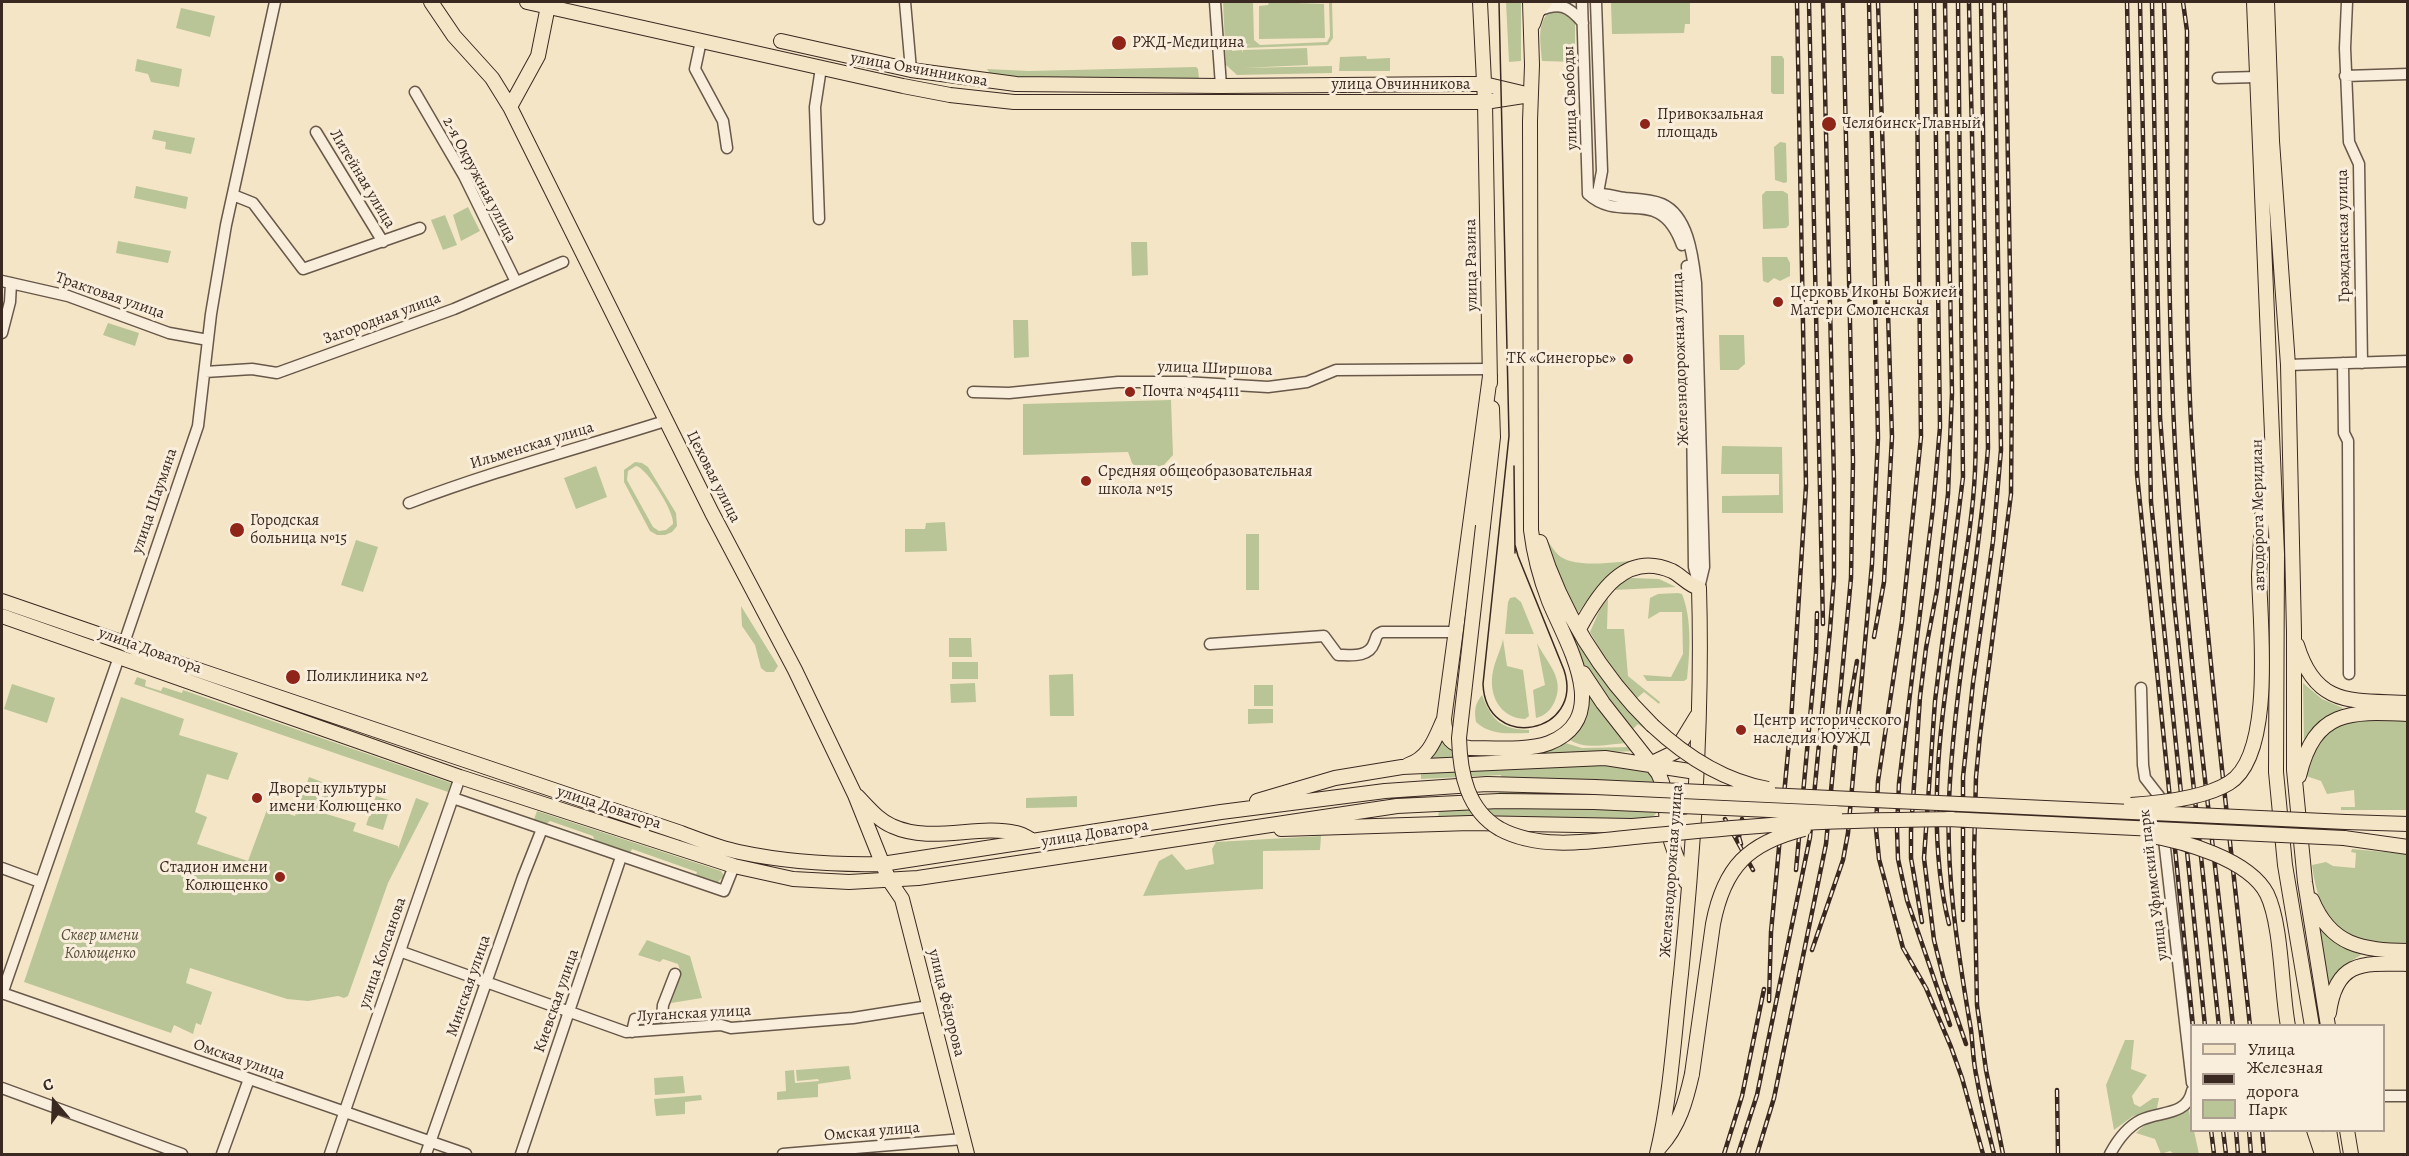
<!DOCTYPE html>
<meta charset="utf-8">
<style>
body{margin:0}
#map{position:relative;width:2409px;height:1156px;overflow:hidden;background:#f4e5c7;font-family:Alegreya,serif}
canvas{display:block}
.frame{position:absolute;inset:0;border:3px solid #3a2921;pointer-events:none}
.legend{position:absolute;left:2190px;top:1024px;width:195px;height:108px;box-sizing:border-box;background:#f8eedb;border:2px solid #ac9f91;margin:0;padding:8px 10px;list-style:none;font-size:18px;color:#3a2921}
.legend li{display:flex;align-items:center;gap:12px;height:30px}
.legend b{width:30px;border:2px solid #ac9f91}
.north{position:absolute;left:24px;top:1072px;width:60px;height:60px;-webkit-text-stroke:4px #f8eedb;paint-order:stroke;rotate:341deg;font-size:16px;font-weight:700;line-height:24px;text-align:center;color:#3a2921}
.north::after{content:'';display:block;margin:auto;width:21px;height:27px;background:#3a2921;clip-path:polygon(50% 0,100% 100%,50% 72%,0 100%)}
</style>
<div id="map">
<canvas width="2409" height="1156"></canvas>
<div class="frame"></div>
<ul class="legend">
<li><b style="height:8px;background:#f4e5c7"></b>Улица</li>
<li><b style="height:8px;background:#3a2921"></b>Железная дорога</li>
<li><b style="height:16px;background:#bac597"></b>Парк</li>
</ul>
<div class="north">С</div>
</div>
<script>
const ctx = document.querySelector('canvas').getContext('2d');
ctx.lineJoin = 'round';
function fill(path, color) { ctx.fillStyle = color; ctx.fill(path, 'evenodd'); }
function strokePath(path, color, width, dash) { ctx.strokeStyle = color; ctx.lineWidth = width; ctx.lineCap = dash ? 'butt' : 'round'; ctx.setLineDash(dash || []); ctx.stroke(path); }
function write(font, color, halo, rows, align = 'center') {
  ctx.font = font + ' Alegreya,serif'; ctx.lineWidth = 6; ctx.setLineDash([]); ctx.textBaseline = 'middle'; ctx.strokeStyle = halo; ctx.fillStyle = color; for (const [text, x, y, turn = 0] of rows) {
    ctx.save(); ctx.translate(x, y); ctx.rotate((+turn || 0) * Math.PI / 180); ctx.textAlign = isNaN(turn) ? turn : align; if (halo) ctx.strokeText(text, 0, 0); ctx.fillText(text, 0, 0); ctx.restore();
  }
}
const green = new Path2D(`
 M1223,2H1253L1254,40L1260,45L1327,42L1330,36L1329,2H1332L1333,38L1328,45L1242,48L1241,45L1252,44H1232V51L1242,50L1243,53V50L1307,48L1308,65L1243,68L1332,66V73L1237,75L1226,65Z
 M1269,2L1324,4L1325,38L1259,39V6L1268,5Z
 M1506,2H1521V61L1509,62Z
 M1611,2H1690V24H1685L1684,33L1612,34Z
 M181,8L215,16L210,37L176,28Z
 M1553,10L1565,13L1575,23V62L1542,61C1541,44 1535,19 1553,10Z
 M1366,56L1367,59L1390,58V71H1339L1340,57Z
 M1771,56H1782L1784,59V94H1773L1771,92Z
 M137,59L182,69L179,87L151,82L148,74L135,71Z
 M1196,67L1198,69L1199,79H1040L991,75L987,69L1029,71Z
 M154,130L195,138L191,154L165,149L166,142L152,139Z
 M1780,142L1786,143L1787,182L1784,183L1775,180L1774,147Z
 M136,186L188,197L186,209L134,198Z
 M1766,191H1783L1788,194L1789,225L1786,228L1763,229L1762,195Z
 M468,207L480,231L461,241L453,215Z
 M445,215L457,245L443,250L431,220Z
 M118,241L171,251L168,263L116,253Z
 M1147,242L1148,275L1132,276L1131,242Z
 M1762,257H1787L1790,263V276L1780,281L1774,278L1768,283L1763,281Z
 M1013,320H1028L1029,357L1014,358Z
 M108,323L139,333L135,346L103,335Z
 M1719,335H1744L1745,364L1738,370H1720Z
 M1171,400L1173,455L1163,466L1136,467L1132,463L1128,452L1023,455V404Z
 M1722,446L1782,447L1783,513H1722V496L1779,495V474H1721Z
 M635,462L642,463L648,467L676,513L677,526L672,532L665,535H657L650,531L624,482V470ZM636,466C647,468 675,513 673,524L666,530L659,531L653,527L627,480L628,471Z
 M596,466L607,497L576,509L564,478Z
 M945,522L947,551L905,552V529H925L926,523Z
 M1246,534H1259V590H1246Z
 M1544,535C1549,542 1554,552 1561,557C1580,569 1621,561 1643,560C1607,568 1598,586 1578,613L1566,592Z
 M356,540L378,547L363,592L341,585Z
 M1632,578L1659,579L1676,587L1614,590L1621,582Z
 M1550,589L1601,678L1649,732L1638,724L1631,731L1584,664Z
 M1678,593L1682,594C1692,619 1690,652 1687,679L1684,681H1647L1643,675L1671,677L1683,654L1682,612H1660L1648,619L1650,598L1658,594Z
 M1515,597L1521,602L1534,634H1505L1508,602L1510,598Z
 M1608,598L1607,629H1624L1628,676L1660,702L1659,704L1644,692L1636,699L1611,668L1590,632L1600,609Z
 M741,606L778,666L774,672H766L761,668L755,645L742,626Z
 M949,638H971L972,657H949Z
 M1503,639L1507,666L1523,670L1529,716L1525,719C1500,718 1488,695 1493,671C1495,660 1501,650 1503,639Z
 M1537,643C1547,663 1566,679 1554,703C1550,711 1544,716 1536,718L1533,690L1545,685Z
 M952,662H978V679H952Z
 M1073,674L1074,716H1050L1049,675Z
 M137,677L146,680L145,686L161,691L163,687L182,693L183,690L451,783L448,792L134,684Z
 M975,683L976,702L951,703L950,684Z
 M2303,683L2322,699L2343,708L2318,723L2304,742Z
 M12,684L55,698L47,723L4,709Z
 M1254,685H1273V706H1254Z
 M1588,691L1627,743C1609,744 1583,751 1567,738Z
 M1482,695C1492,721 1501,729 1529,730V733C1509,733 1491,736 1476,722C1474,710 1475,704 1482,695Z
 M121,697L184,719L179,735L238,753L228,780L207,774L195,812L207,817L197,844L248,861L268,807L295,816L309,777L332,786L323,813L356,823L353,831L398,846V849L416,798L429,803L388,883L348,996L344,998L338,996L308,1001L287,999L190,968L186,983L212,992L201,1025L196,1023L193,1034L174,1025L171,1033L24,982Z
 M1248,709H1273V723L1248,724Z
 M2355,719L2407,720V810H2341V807H2355L2354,790L2327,794L2321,781L2306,776C2311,744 2327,730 2355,719Z
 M1441,740L1456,752L1562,742L1582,748L1631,747L1634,751L1429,761Z
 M1599,763L1646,771C1657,777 1662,800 1657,812C1654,817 1649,819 1644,820L1322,822L1372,816L1373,820L1438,817L1439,810L1497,808L1501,775L1421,779V772Z
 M376,796L392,801L383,830L366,825Z
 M1077,796V807L1026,808V798Z
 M537,811L721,871L724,876L718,882L712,883L713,880L705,878L704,881L695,878L697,872L632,849L629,855L596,844L593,836L550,821L544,826L533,822Z
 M1321,836L1320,850L1263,851V889L1143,896L1159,861L1172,854L1186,870L1214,864L1212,849L1216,842Z
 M2352,849L2407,854V946C2345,942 2321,931 2312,865L2326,862L2333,866L2355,868L2356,853L2351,852Z
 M2318,927L2337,944L2361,955L2344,965L2328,984Z
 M647,940L690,956L702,998L671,1003L681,973L678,964L663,959L660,962L638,955Z
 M2125,1040H2134L2131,1069L2147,1075L2132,1096L2134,1104L2140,1107L2153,1098H2159L2156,1113L2133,1116L2114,1130L2106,1085Z
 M849,1066L851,1079L818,1084V1097L777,1100V1092L786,1091L785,1071L794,1070L795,1083L819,1081L818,1079L797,1081L796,1070Z
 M683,1076L685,1093L655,1095L654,1078Z
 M701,1095L702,1100L685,1102V1114L656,1116L654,1099Z
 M2189,1110L2192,1130L2194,1131L2199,1154H2174L2170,1151L2161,1154L2155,1139L2136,1133L2148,1122Z`);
const minor = new Path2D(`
 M905,2L911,70
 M1215,2L1221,86
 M1582,2L1588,194
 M1596,2L1602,171L1597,198
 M2347,2L2345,48L2349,142L2359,164L2362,363
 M1538,11C1559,2 1568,5 1583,23
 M701,41L695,69L723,121L727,148
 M2345,76L2408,74
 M2218,78L2257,77
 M415,92L464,176L516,282
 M316,132L383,242
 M1588,194C1601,192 1612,196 1625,198C1637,199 1650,199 1662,204C1689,216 1693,258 1696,283L1704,567L1699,588
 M1588,194C1622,225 1660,184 1682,245
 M233,195L253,203L303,269L420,228
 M819,219L815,107L821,68
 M1687,266L1692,414L1694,567L1699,586
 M2,281L68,296L169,333L208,340
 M2,333L10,302L11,283
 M2343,363L2344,433L2348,441L2349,674
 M2288,365L2408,361
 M205,372L252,369L277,373L454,309L563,262
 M973,392L1009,393L1118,382H1184L1268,387L1307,382L1336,370L1490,369
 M409,503C493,471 580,448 665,421
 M124,643L198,426L211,314L226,225L275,2
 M1210,644L1324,636L1338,655C1350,655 1369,658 1374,643C1377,637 1375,635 1382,632H1456
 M2141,688L2143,765L2145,778L2159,796L2192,1083
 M453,798L724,891L734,866
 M2,868L40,882
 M402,952L626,1032L721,1025L731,1028L853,1018L929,1006
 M2,993L466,1154
 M2,994L119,657
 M632,1032L635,1019L662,1017L663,1005L675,974
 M2,1088L182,1154
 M2384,1096H2408
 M222,1154L249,1079
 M330,1154L460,777
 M426,1154L523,877L542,829
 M521,1154L621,857
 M783,1154L963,1139
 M2110,1154C2117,1141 2127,1127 2141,1120C2160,1111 2187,1116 2192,1091`);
const major = new Path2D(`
 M431,2L454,36L492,78L510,107L712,513L795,670L855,795L889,880L902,899L967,1154
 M527,2L903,86L950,95L1014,102H1485L1530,95
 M1480,2L1485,102L1490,383
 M2254,2L2277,554L2276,772L2285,865L2312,1026
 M2267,2L2272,141L2288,365L2294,632V770L2305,882L2328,1026
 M1533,24L1537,12L1545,2
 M781,41L911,70L1016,84L1221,86L1459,84H1484L1522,93
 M510,107L538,56L548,6
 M1490,376L1444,719C1445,738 1451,746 1470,748C1493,748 1528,751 1549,743C1614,717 1566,643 1549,601C1540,578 1534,555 1531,530L1530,121L1532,65L1530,2
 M1483,526L1493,437L1492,408
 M1540,542C1561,610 1601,675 1652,725
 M2259,575L2266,447
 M2,601L124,643L142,651L681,833C700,840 719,848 739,852C786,862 834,865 882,864L1221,812L1385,791L1487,784L1595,787
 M2,616L460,777L734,866L793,879L849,882L918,878L1397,806L1499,801L1594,802
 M1579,629C1598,594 1625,550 1672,571C1682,576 1688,585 1699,588C1703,716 1694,846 1681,974C1674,1034 1671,1096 1657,1154
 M2297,645C2316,708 2353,700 2408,703
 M1583,673L1603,703L1658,773C1667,790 1665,805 1667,824C1669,843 1680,863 1686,882
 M1650,764L1675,752L1697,716
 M1408,765C1429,758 1435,739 1443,721
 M2299,776C2315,710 2349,711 2408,714
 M857,796C868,807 878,820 892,826C931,844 977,824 1016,833C1022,834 1028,838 1033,841
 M1257,801L1335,778L1402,767L1605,758L1696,772
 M2346,822L2408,824
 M1281,829L1470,823L1632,826L1693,821
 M2344,838L2408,847
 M2312,900C2331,946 2362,950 2408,951
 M2329,1013C2336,960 2363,963 2408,964
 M2314,1130L2322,1154
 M2329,1130L2333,1154
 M2347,1130L2351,1154
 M1660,1147C1679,1126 1686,1101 1692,1074`);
const tram = new Path2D(`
 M1499,2L1509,436L1483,684C1486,753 1585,734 1564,670L1518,556L1515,545
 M1514,466L1515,553`);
const rail = new Path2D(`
 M1809,2L1823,624
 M1916,2L1921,437L1902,621L1878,781L1876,829L1879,859L1903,948L1926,988L1951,1047L1962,1078L1983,1154
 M1934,2L1940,427L1933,508L1899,783L1897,829L1898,859L1907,900L1950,1025
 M1958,2L1963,477L1935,701L1924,858L1934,940L1944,980L1966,1044
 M1981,2L1988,448C1980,559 1957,669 1950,781C1944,864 1957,948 1971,1030C1973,1046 1973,1063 1977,1079C1981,1104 1988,1129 1994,1154
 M2127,2L2137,474L2193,1026
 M2140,2L2151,502L2205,1026
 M2152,2L2160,417L2174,602L2219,1026
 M2164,2C2169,161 2167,322 2177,481C2188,663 2214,844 2233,1026
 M2183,2L2187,31C2187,161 2184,292 2191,422C2203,623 2229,825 2250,1026
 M1874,637L1884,582L1892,437L1878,2
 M1848,714L1857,661
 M1725,819L1753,870
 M1741,844L1739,837L1742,819
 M1796,870L1816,653L1817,613
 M1963,920V777L1973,683L1993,541L2001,450L1994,2
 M1922,922L1911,858V830L1920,697L1926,648L1937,590L1948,494L1952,393L1945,2
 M1949,924C1924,824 1942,706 1958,605C1965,561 1973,516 1975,471C1977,423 1976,375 1975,327C1975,219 1971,110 1969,2
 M1812,950L1843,860L1848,833L1872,564L1878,438L1869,2
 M1769,1001L1771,932L1791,721L1806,486L1797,2
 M2057,1090L2058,1154
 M2211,1130L2214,1154
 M2223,1130L2226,1154
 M2236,1130L2238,1154
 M2249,1130L2251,1154
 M2262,1130L2264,1154
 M1724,1154L1742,1096L1764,989
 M1738,1154L1757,1095L1810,837L1830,630L1834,577V480L1823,2
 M1757,1154L1774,1098L1826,844L1851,578L1853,461L1843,2
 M2003,1154L1986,1070L1977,1005L1974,856L1976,777L1980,735L2011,494L2012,381L2005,2`);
const majorBridge = new Path2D(`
 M1483,526L1459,738C1460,773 1467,810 1500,829C1543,852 1598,840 1644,836C1686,832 1729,828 1771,825C1832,820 1893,820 1953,819
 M1652,725C1684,755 1724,781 1768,789
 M1595,787L2346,822
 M1594,802L1835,813
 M2131,805C2159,803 2205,798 2229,783C2275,755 2260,623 2259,575
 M1947,819L2344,838
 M2147,835C2183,841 2249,859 2267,894C2282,925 2281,989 2288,1026
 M1692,1074L1713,924C1724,867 1748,843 1804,829`);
const markers = [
 [1119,43,8,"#8f2418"],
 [1645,124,6,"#8f2418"],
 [1829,124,8,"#8f2418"],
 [1778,302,6,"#8f2418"],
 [1628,359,6,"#8f2418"],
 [1130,392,6,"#8f2418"],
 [1086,481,6,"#8f2418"],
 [237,530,8,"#8f2418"],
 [293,677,8,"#8f2418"],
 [1741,730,6,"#8f2418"],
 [257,798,6,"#8f2418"],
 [280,877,6,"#8f2418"]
];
const poiNames = [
 ["РЖД-Медицина",1132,43],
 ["Привокзальная",1657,115],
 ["площадь",1657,133],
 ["Челябинск-Главный",1842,124],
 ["Церковь Иконы Божией",1790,293],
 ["Матери Смоленская",1790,311],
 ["ТК «Синегорье»",1616,359,"right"],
 ["Почта №454111",1142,392],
 ["Средняя общеобразовательная",1098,472],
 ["школа №15",1098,490],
 ["Городская",250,521],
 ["больница №15",250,539],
 ["Поликлиника №2",306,677],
 ["Центр исторического",1753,721],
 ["наследия ЮУЖД",1753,739],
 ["Дворец культуры",269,789],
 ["имени Колющенко",269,807],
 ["Стадион имени",268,868,"right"],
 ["Колющенко",268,886,"right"]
];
const streetNames = [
 ["улица Овчинникова",919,70,10],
 ["улица Овчинникова",1401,85],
 ["улица Свободы",1571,98,-92],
 ["Литейная улица",362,179,59],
 ["2-я Окружная улица",479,180,62],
 ["Гражданская улица",2344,236,-91],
 ["улица Разина",1472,265,-91],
 ["Трактовая улица",110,296,19],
 ["Загородная улица",382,319,-20],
 ["Железнодорожная улица",1681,359,-92],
 ["улица Ширшова",1215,369,2],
 ["Ильменская улица",532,446,-17],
 ["Цеховая улица",713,477,63],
 ["улица Шаумяна",155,501,-71],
 ["автодорога Меридиан",2259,515,-91],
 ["улица Доватора",150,651,20],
 ["улица Доватора",609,808,18],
 ["улица Доватора",1095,834,-9],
 ["Железнодорожная улица",1672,871,-86],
 ["улица Уфимский парк",2154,885,-97],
 ["улица Колсанова",383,953,-71],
 ["Минская улица",469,986,-71],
 ["Киевская улица",557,1001,-71],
 ["улица Фёдорова",946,1003,76],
 ["Луганская улица",694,1014,-3],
 ["Омская улица",239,1060,19],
 ["Омская улица",872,1132,-5]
];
const parkNames = [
 ["Сквер имени",100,936],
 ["Колющенко",100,954]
];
fill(green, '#bac597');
strokePath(minor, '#68584a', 13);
strokePath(major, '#3a2921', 16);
strokePath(minor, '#f8eedb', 10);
strokePath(major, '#f4e5c7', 14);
strokePath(tram, '#3a2921', 1.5);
strokePath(rail, '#3a2921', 4.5);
strokePath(rail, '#f8eedb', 2, [7]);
strokePath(majorBridge, '#3a2921', 16, []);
strokePath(majorBridge, '#f4e5c7', 14);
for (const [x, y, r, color] of markers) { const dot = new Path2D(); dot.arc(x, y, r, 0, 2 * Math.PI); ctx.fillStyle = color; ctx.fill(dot); strokePath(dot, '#f8eedb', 2); }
write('16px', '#3a2921', '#f8eedb', poiNames, 'left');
write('16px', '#3a2921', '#f8eedb', streetNames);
write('italic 16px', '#5a503e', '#f8eedb', parkNames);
</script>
